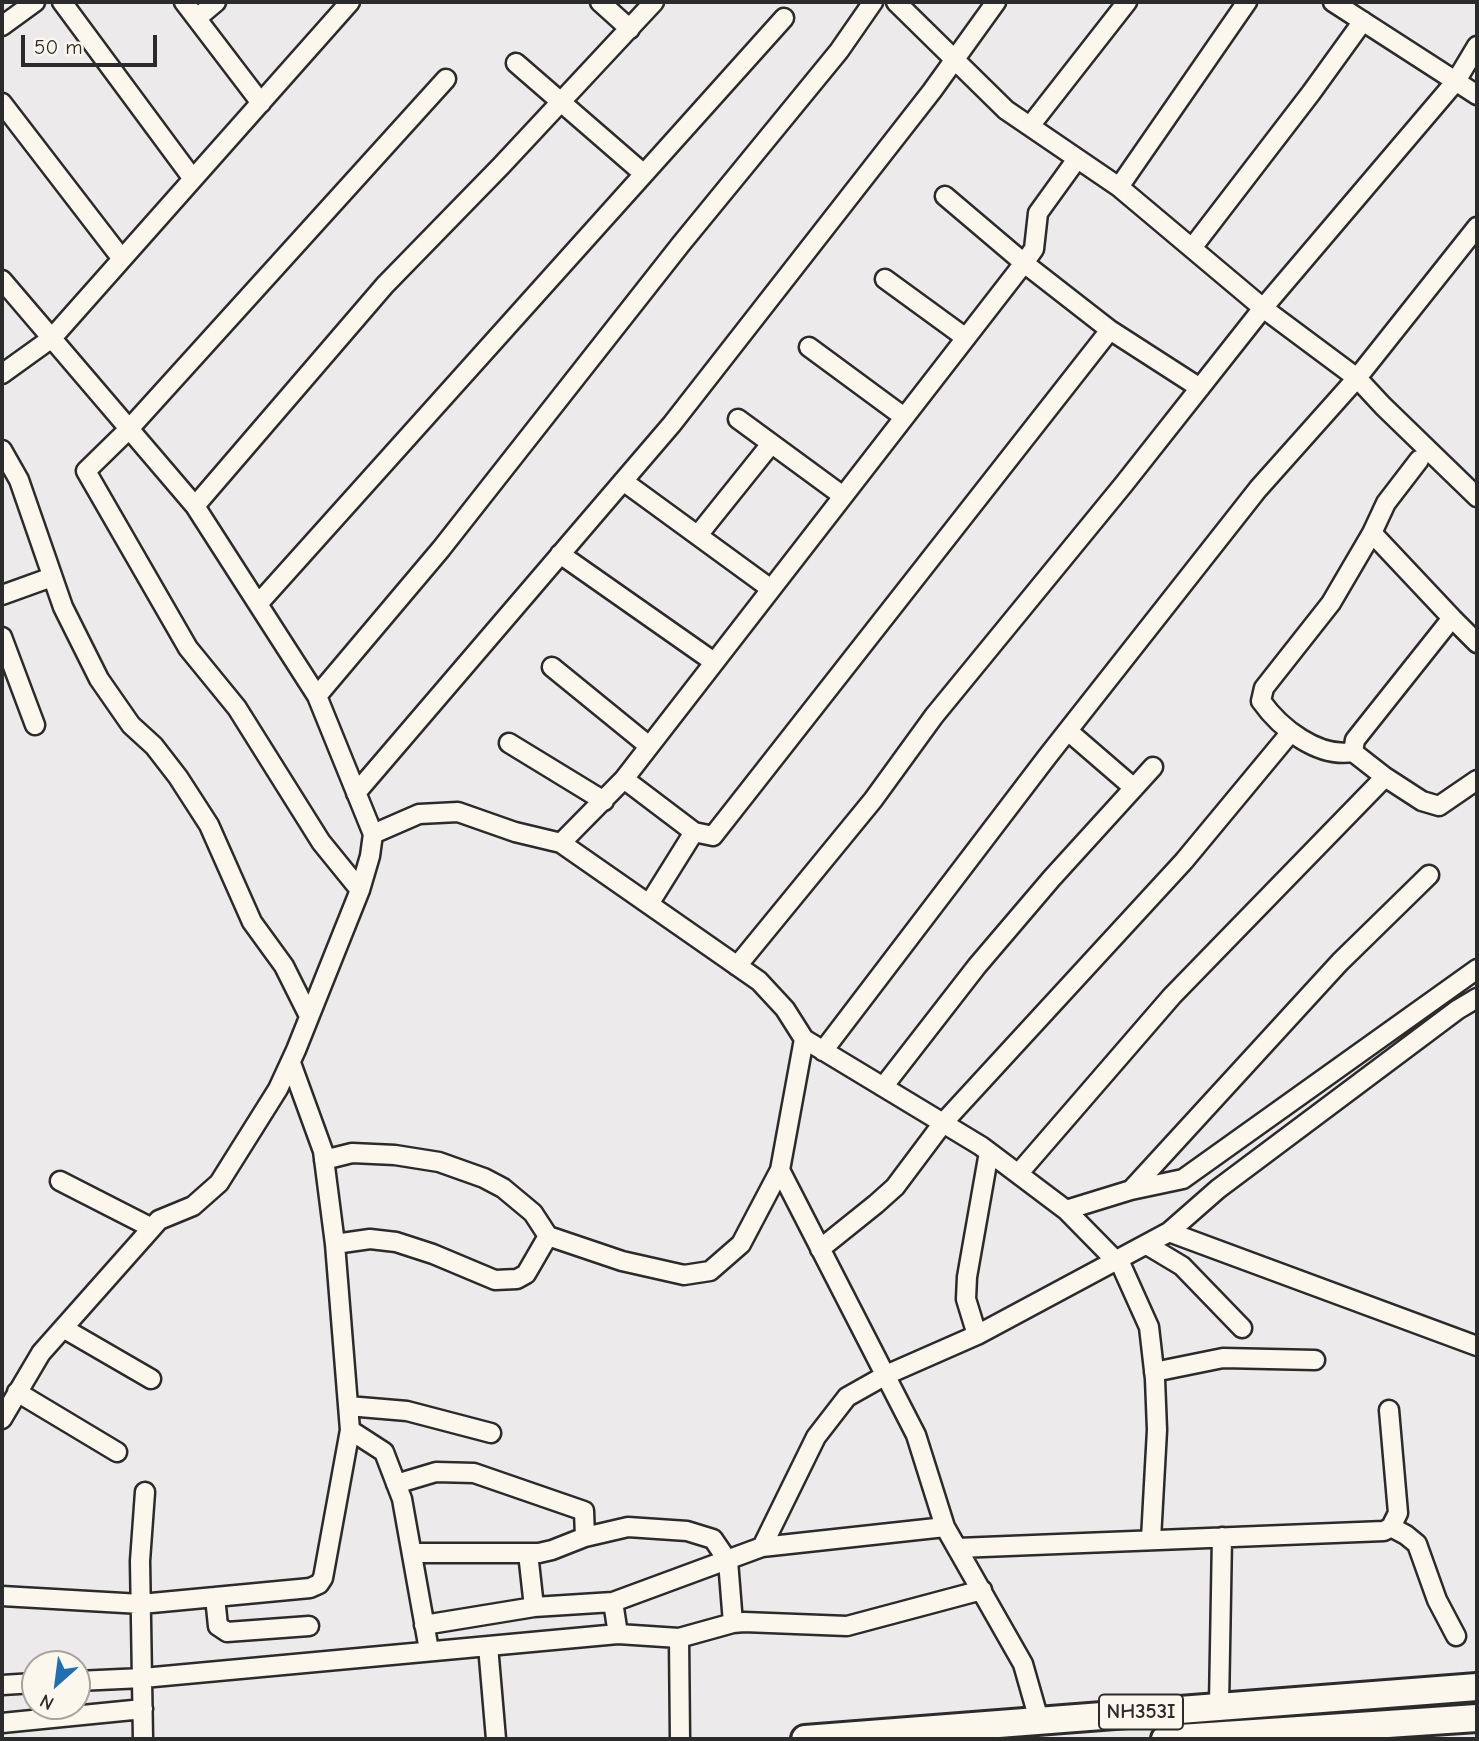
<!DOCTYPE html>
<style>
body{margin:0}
#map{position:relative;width:1479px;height:1741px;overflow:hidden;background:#eceaeb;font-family:"Comic Neue",sans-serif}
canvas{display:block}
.frame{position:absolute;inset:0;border:4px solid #2b2b2b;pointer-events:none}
.north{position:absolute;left:21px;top:1650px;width:70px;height:70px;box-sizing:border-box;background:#fbf7ec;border:2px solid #a8a59f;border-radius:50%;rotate:208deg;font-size:19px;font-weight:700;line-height:28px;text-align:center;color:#2b2b2b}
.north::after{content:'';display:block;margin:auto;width:24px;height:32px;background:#1f6fb2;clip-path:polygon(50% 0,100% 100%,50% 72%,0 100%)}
.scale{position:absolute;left:21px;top:35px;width:136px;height:32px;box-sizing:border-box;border:4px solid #2b2b2b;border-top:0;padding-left:9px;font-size:21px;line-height:24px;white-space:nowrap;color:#2b2b2b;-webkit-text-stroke:5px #fbf7ec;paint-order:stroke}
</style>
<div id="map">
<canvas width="1479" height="1741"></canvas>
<div class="frame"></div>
<div class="north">N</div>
<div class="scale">50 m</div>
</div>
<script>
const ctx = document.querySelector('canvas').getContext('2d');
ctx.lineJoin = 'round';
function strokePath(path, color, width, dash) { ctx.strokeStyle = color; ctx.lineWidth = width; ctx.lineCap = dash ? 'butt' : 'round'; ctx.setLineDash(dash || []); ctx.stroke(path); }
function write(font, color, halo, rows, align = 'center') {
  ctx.font = font + ' "Comic Neue",sans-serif'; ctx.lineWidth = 5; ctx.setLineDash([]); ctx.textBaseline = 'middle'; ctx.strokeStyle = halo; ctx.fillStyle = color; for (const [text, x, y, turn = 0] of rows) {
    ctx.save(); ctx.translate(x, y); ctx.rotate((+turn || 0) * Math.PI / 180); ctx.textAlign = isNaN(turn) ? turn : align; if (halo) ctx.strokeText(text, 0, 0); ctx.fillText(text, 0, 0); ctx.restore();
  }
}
const minor = new Path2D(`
 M62,2L193,179
 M184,2L261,103
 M600,2L630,29
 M896,2L1006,110L1119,187L1263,308L1357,378L1383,406L1477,497
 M1333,2L1477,95
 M197,18L216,2
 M2,26L35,2
 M516,63L644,174
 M2,103L122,259
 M1030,126L1127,2
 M1119,187L1247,2
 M945,196L1024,263L1110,330
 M1192,248L1311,93L1363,21
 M885,279L966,338
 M2,280L195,506L317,696L373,834L370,856L360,890L296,1050L278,1089L219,1183L193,1206L159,1220L41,1353L2,1419
 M809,347L904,417
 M2,374L52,338L350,2
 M738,419L843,496
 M2,450L19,480L63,607L99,679L131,725L154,746L178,777L209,825L252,922L284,966L309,1016
 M623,481L771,589
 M195,506L385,285L501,166L654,2
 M1372,533L1386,503L1419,460
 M698,535L771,444
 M560,554L714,662
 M2,595L52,577
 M258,604L784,18
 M2,637L35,725
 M552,667L649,746
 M317,696L441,549L681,244L839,51L873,2
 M1068,731L1134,788
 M509,743L604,801
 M1353,752C1318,758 1280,728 1261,701L1264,688L1331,603L1372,533L1452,618
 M1385,777L1353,752L1355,740L1452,618L1477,643
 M624,779L694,832
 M356,793L672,424L932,91L996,2
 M373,834L419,814L458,812L515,832L561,843L759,981L785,1009L804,1039L981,1146L1066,1210L1122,1267L1149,1327L1155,1379L1157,1430L1151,1539
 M561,843L624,779L1024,263L1034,249L1038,213L1077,159
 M360,890L321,842L237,708L188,648L86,471L129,429L446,79
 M649,904L694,832L713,836L1110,330L1200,388
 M737,966L873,800L934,716L1124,484L1263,308L1456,81L1477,46
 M804,1039L780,1170L916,1435L945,1527L1023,1664L1039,1720
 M823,1051L1047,757L1258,489L1357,378L1477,227
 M291,1063L323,1151L335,1244L350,1430L384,1452L402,1499L429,1650
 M883,1087L977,966L1052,878L1153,767
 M324,1160L352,1153L395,1155L439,1162L484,1178L503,1188L533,1213L548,1236L622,1261L684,1275L710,1271L741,1244L780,1170
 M1018,1174L1172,996L1385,777L1422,801L1439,806L1477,780
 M60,1181L152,1228
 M1131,1190L1183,1179L1477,969
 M1066,1210L1131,1190L1340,962L1429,875
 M1169,1232L1477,1346
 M335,1244L370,1239L396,1242L433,1254L495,1280L517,1279L526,1274L548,1236
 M1147,1245L1182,1266L1242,1328
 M820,1249L876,1204L895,1187L943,1123L1184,861L1291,732
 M63,1328L151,1379
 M977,1335L966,1299L967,1277L989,1152
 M1154,1372L1223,1358L1315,1360
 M17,1392L117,1452
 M348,1406L407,1411L491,1433
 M396,1484L436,1472L474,1473L584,1511L585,1537L628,1527L687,1531L713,1539L728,1561L733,1623
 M1391,1527L1406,1535L1417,1544L1437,1600L1456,1636
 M762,1547L816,1437L847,1397L886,1375L977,1335L1169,1232L1218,1189L1457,1010L1477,998
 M958,1548L1384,1531L1391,1527L1398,1513L1389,1410
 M412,1553H539L552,1550L585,1537
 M528,1553L534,1607
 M2,1596L141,1604L310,1588L319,1584L323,1578L350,1430
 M215,1597L218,1626L227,1632L309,1626
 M424,1625L534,1607L613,1602
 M618,1634L613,1602L762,1547L945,1527
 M679,1638L733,1623L744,1622L847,1626L982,1590
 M488,1646L496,1739
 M77,1681L143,1678L618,1634L679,1638L680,1739
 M2,1685L35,1683
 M1219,1705L1222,1537
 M2,1723L143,1709
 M143,1739L140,1561L145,1492`);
const highway = new Path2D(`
 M805,1739L1477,1687
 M1165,1739L1477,1718`);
const shields = [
 [1141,1712,84]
];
const shieldNames = [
 ["NH353I",1141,1712]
];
strokePath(minor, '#2b2b2b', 23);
strokePath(highway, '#2b2b2b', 32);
strokePath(minor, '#fbf7ec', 18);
strokePath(highway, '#fbf7ec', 26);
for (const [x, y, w] of shields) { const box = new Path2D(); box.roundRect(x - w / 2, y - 17.5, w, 35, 5); ctx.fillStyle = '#fbf7ec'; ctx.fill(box); strokePath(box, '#2b2b2b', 2); }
write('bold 21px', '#2b2b2b', null, shieldNames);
</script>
